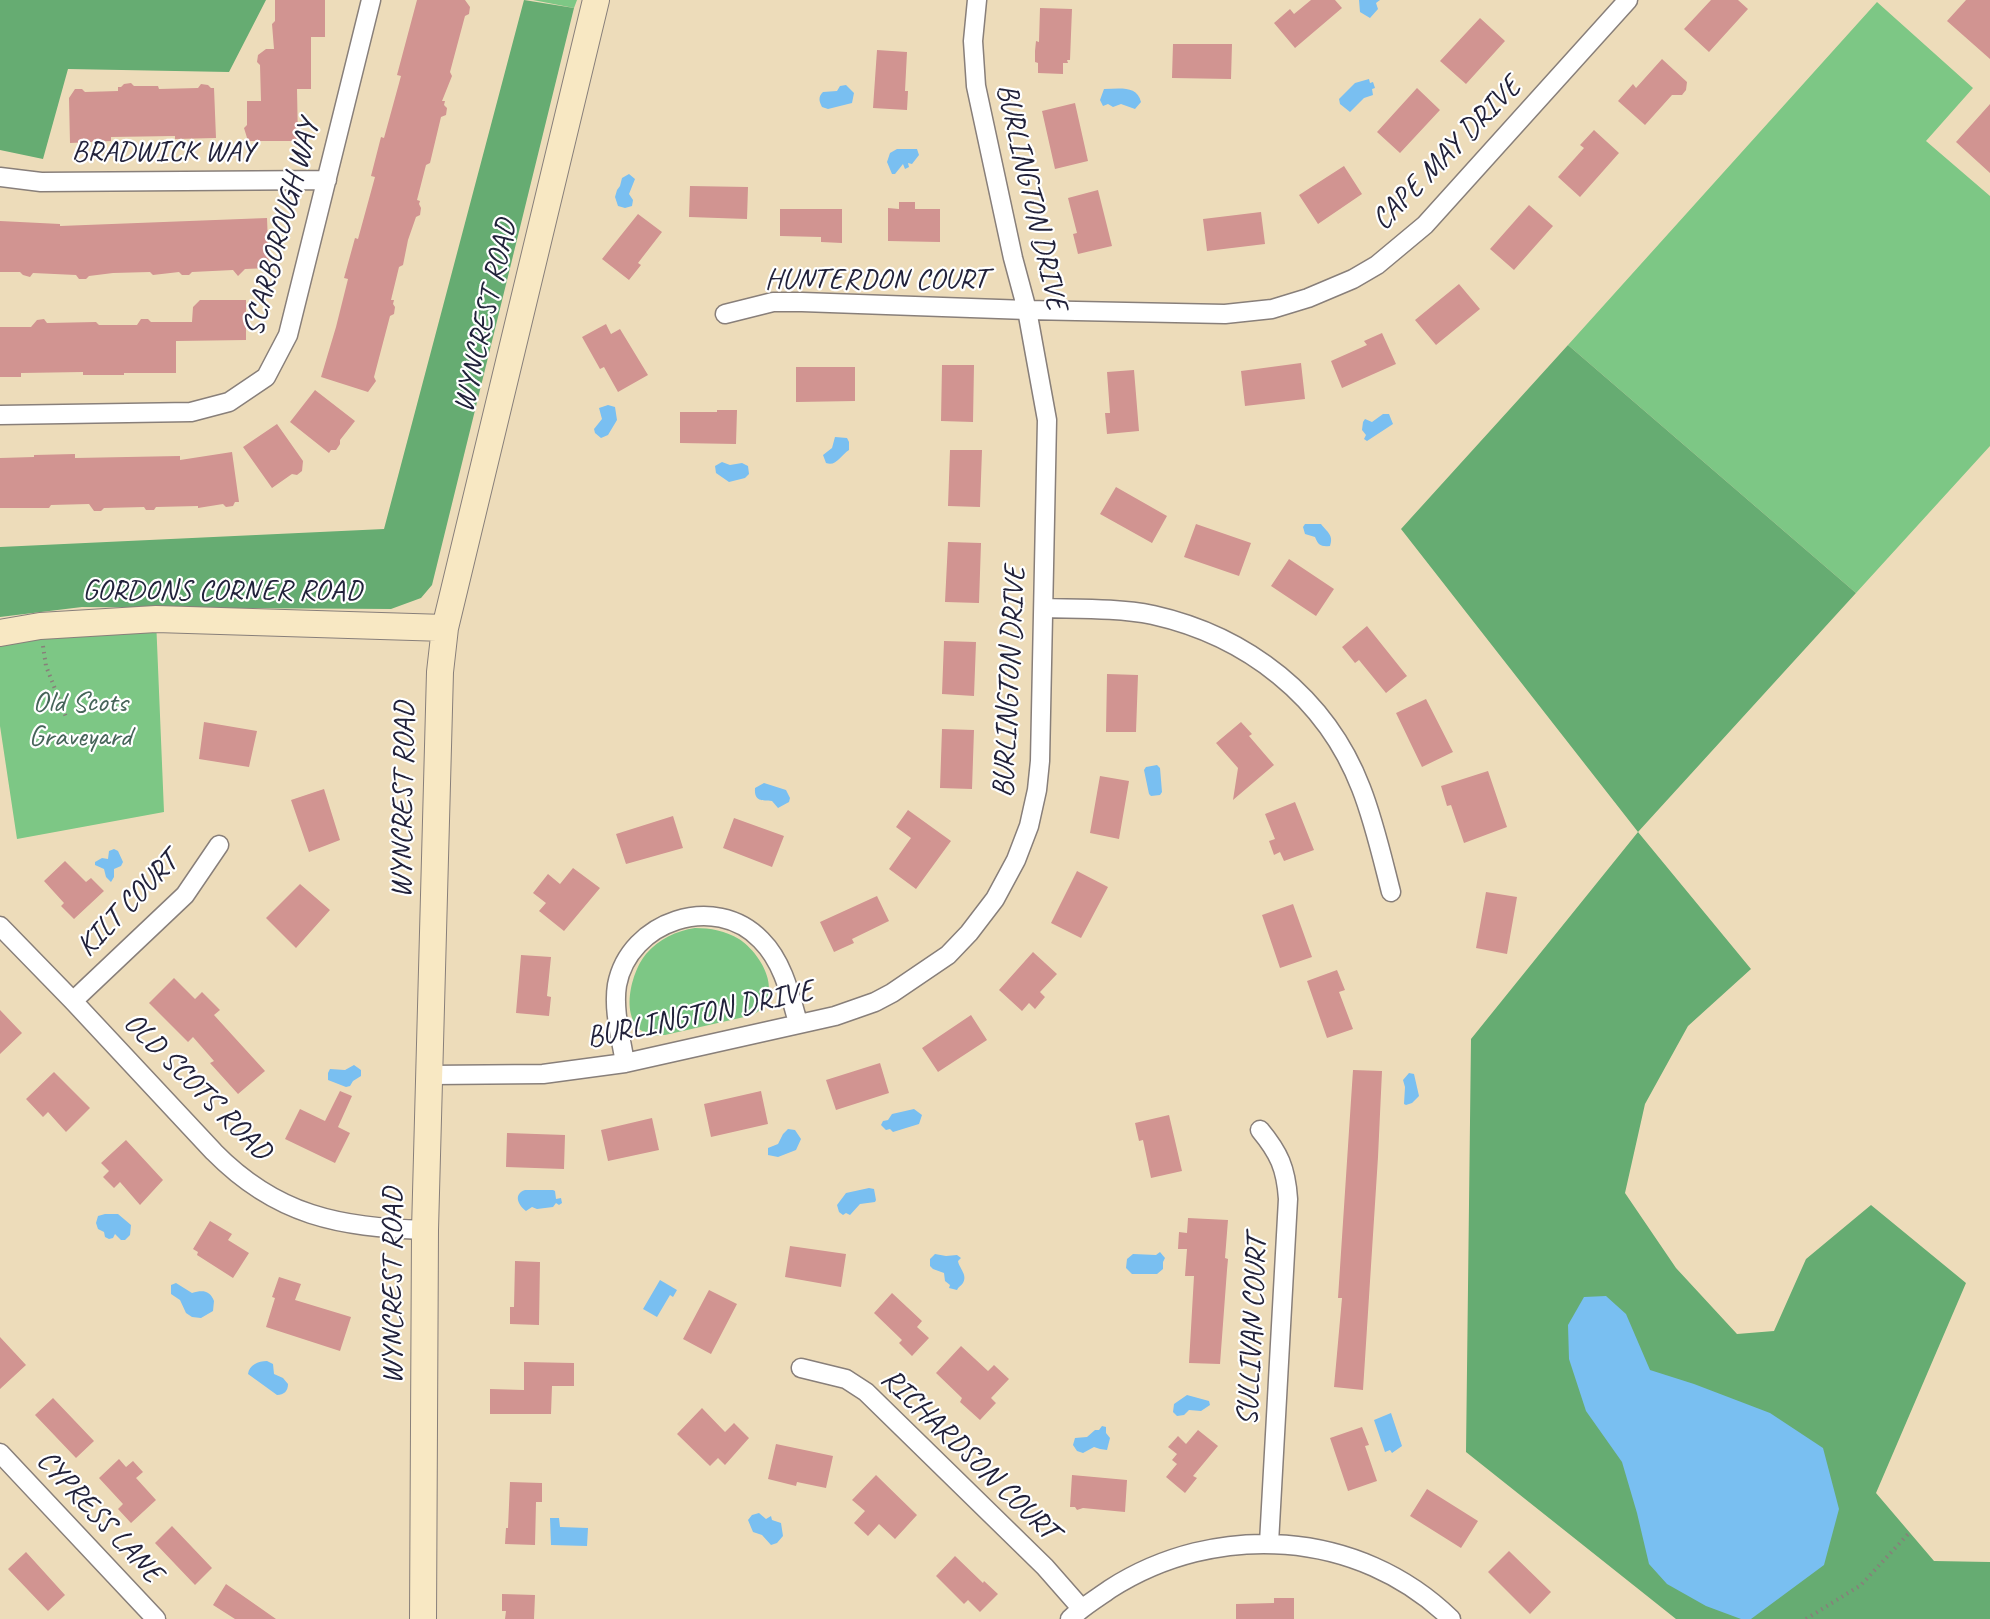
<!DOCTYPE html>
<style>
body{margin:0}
canvas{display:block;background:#eddcba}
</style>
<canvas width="1990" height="1619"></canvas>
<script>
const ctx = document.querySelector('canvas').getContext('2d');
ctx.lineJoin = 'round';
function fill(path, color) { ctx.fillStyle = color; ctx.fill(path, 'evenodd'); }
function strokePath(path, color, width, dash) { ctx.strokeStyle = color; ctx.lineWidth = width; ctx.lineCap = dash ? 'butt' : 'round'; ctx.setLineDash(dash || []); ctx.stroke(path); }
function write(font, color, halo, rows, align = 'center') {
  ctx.font = font + ' Caveat,sans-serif'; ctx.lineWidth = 4.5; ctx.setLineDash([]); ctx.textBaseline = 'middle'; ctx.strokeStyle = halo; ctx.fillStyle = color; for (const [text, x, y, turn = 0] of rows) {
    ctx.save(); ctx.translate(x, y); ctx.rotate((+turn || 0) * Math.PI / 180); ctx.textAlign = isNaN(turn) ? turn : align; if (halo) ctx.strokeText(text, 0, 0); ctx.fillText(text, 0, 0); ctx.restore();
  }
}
const green = new Path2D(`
 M533,0H577L574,8Z
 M1877,2L1973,88L1926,141L1990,196V446L1856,593L1568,345Z
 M156,619L164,812L17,839L0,726V633Z
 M695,928C710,928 726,931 739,939C763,955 785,996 753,1015L665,1035C661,1035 655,1036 651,1035C617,1026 630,973 646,954C659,939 676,931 695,928Z`);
const forest = new Path2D(`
 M0,0H266L229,72L68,69L43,159L0,150Z
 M524,0L574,8L432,585L421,598L391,609L82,607L0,617V547L384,529Z
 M1568,345L1856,593L1638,832L1751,969L1688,1026L1645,1104L1625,1193L1676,1268L1737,1334L1774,1331L1806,1259L1871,1205L1966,1283L1876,1493L1934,1561L1990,1562V1619H1676L1466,1452L1471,1039L1638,832L1401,529Z`);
const water = new Path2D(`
 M1359,0H1380L1376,3L1378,9L1370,18L1360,12Z
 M1369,79L1370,83L1373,82L1375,88L1372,89L1373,95L1364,98L1350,112L1340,104L1339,99L1355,83Z
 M846,85L854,93L852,103L828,109L822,107C819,101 818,97 823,92L837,91L840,86Z
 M1104,89C1119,89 1137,85 1141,102L1135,109L1121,104L1113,107L1108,104L1103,106L1100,100Z
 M897,149H917L919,155L912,164L908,163L909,167L905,169L903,164L895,174H892L887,162L890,153Z
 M629,174L635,179L629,194L633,200L632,206L625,208L618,206L615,197L617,190L620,186L622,178Z
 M608,405L615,407L617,420L608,435L601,438L595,433L594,429L602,419L599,408Z
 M1383,414H1389L1393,424L1367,441L1364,439L1366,435L1362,430L1363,422L1365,419L1372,422Z
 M835,437L847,438L849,442V450C841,455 836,467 826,463L823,455L832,448Z
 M722,462L730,465L742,463L748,466L749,474L745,478L729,482L716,473L715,466Z
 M1305,524H1321C1327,532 1334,535 1330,546C1321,547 1318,545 1315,537L1305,534L1303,527Z
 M1157,765L1160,768L1162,792L1160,795L1151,796L1149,794L1144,770L1146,767Z
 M764,783L786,790L790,798L789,802L778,808L772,801C762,800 754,802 755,788Z
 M114,849L118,851L123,862L121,866L114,869V877L111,882L106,877L104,869L95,865V862L102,858L108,859L109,851Z
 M354,1065L361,1070V1076L353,1081L350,1086L346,1087L328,1080V1073L330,1069L345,1070Z
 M1409,1073L1414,1074L1419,1096L1412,1103L1406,1105L1404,1104L1405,1087L1403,1080Z
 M914,1109L922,1115L919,1124L893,1132L890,1129L886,1130L881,1125L883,1121L888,1120L892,1114Z
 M788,1129L795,1130L801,1139L796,1150L778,1157L768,1155V1148L778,1144L783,1134Z
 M869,1188L874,1189L876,1200L875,1202L860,1204L850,1215L846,1213L843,1215L839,1212L837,1205L846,1193Z
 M525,1190H553L555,1191L556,1199L561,1198L562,1203L559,1205L556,1203L553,1207L537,1209L532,1207L526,1211C518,1205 513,1194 525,1190Z
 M105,1214H118L131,1225L130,1235L125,1240H121L115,1234L113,1238L109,1239L105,1237L104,1232L98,1229L96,1223L98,1216Z
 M1160,1252L1165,1258L1163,1262V1269L1157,1274H1132L1126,1268L1127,1259L1133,1254L1156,1255Z
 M935,1254L946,1256L957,1255L961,1258L958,1261C959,1268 968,1275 963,1283C961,1286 958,1287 957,1290L949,1288L950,1285L945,1281L944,1273L933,1269L930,1266V1259Z
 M660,1280L677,1290L673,1297L670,1295L657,1317L643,1309Z
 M176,1283L192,1293C202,1290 210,1290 214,1301L213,1311L201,1318L192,1317L186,1313L180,1300L171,1294V1285Z
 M1606,1296L1626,1314L1650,1370L1694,1384L1770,1413L1823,1448L1839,1509L1824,1565L1751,1619H1741L1706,1606L1667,1584L1649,1564L1637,1513L1622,1462L1586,1411L1569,1359L1568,1325L1584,1297Z
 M267,1361L273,1364L274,1374L283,1378L288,1384C288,1391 284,1395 277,1395L248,1374C249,1365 258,1361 267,1361Z
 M1187,1395L1209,1401L1210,1405L1201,1411L1189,1410L1184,1415L1177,1416L1173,1412L1174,1404Z
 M1391,1413L1402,1446L1392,1453L1390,1450L1385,1452L1374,1420Z
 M1102,1426L1106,1427V1433L1110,1438L1107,1450L1100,1449L1094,1447L1083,1453L1077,1451L1073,1445L1075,1438L1087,1437L1095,1430H1099Z
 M759,1513L766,1519L771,1516L772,1520L781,1523L783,1536L777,1543L771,1545L762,1535L753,1532L748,1520L752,1515Z
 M550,1518H559L560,1527L588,1528L587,1546L551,1545Z`);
const building = new Path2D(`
 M275,0H325V37H311V89H297L298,141H248L244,128L247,125V101H261L260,65L257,62L258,55L266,49H274L272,24L275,21Z
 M417,0H465L470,7L469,14L465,16L450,72L452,76L442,101H445L444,105L447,108L446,115L441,117L430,163L426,165L417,200L420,201L419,204L421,208L420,215L416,217L408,240L403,265L399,267L391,300H394L393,304L395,307L394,314L390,316L374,377L376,381L368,392L321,377L336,327L348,279L344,278L355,238L358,239L375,177L371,176L381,137L384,138L401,76L397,75Z
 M1311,0H1335L1342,8L1295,48L1274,23L1290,9L1294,14Z
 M1711,0H1738L1748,9L1709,52L1684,29Z
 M1966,0H1990V59L1947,21Z
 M1040,8L1072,9L1070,60H1067L1068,63H1063V74L1038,73V63L1035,62V51L1036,41L1039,42Z
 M1480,18L1505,41L1466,84L1440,61Z
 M1173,44H1232L1231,79L1172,78Z
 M877,50L907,52L905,91H908L907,110L873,108Z
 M1662,59L1687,82L1686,90L1682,95H1672L1645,125L1618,101L1633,84L1636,88Z
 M131,83L134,86H158L159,89L198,88L201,84L208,85L211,88H214L216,138L175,139V136L111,137V141L70,143L69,98L75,89H82L85,92L118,91V87H121L124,84Z
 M1417,88L1440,110L1400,153L1377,132Z
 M1075,103L1088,161L1055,169L1042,111Z
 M1990,104V173L1956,142Z
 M1594,130L1619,153L1580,197L1558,177L1584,148L1580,145Z
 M1344,166L1362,194L1318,224L1299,195Z
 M690,186L748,187L747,219L689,217Z
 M1098,190L1112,246L1078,254L1073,234L1077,233L1068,198Z
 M899,202H915V209H940V242L888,241V208L899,209Z
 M1529,205L1553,226L1514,270L1490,249Z
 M780,209H842V243L821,242V237L780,236Z
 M1261,212L1265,244L1207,251L1203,219Z
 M638,214L662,232L638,263L641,265L629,280L602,259Z
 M267,218L269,268L245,269L238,276L233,270L192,272L189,275H182L179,272L153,275L150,272L113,273L89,276L86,279H79L76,275L33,273L30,277L23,275L20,272H0V221L60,224V226Z
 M1459,284L1480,309L1436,345L1415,320Z
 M200,300H246V340L176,341V373H124V375H83V372L21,373V377H0V327H31L37,320L44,319L47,323L96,322L99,325H137L141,319H148L151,322H192L193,307Z
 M606,324L611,334L620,329L648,375L618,392L604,367L600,369L582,337Z
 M1382,333L1396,364L1342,388L1331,361L1367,345L1364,341Z
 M1301,363L1305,399L1245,406L1241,371Z
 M942,365H974L973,422L941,421Z
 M796,367H855V401L796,402Z
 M1134,370L1139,431L1107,434L1105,413H1110L1107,372Z
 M315,390L355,421L340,440V444L336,450H331L329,453L290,422Z
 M717,410H737L736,444L680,443V412H717Z
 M277,424L303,461L302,471L297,475L292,474L272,488L243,447Z
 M950,450H982L980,507L948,506Z
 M232,452L239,502H235L233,506L226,507L223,504L198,508V506L156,507L154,510H146L144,507L104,508L101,511H94L89,504L51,505L49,508H0V458L34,457V455L75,454V458L180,456V460Z
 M1116,487L1167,516L1152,543L1100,514Z
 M1196,524L1251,543L1239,576L1184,557Z
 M948,542L981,543L979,603L945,602Z
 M1289,559L1334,589L1316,616L1271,586Z
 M1367,626L1407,676L1386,693L1359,660L1355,663L1342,647Z
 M944,641L976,642L974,696L942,694Z
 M1107,674L1138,675L1136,732H1106Z
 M1426,699L1453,752L1422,767L1396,713Z
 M204,722L257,731L249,767L199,759Z
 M1241,722L1252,734L1249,736L1274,765L1233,800L1238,768L1216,743Z
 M942,729L974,730L972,789L940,788Z
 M1488,771L1507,827L1464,843L1451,805L1447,806L1441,786Z
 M1100,776L1129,781L1119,839L1090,833Z
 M324,789L340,840L309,852L291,800Z
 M1295,802L1314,850L1284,861L1280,852L1274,855L1269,841L1275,839L1265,814Z
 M908,810L951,841L916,889L889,869L911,838L896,827Z
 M673,816L683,848L626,864L616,834Z
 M734,818L784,836L772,867L723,848Z
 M65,861L86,882L91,878L104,891L74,919L61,906L64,903L44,881Z
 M573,868L600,888L564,931L539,911L546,903L533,893L548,874L560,884Z
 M1077,871L1108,887L1081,938L1051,923Z
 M300,884L330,910L296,948L266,918Z
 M1486,892L1517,897L1507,954L1476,948Z
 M877,896L889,921L852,939L854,943L834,952L820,922Z
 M1293,904L1312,957L1280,968L1262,915Z
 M1033,952L1057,974L1040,992L1045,997L1035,1009L1029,1003L1022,1011L999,990Z
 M521,955L551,957L547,996L551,997L549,1016L516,1013Z
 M1337,970L1345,990L1339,992L1353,1029L1327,1038L1307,981Z
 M174,978L195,999L202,992L220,1010L214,1015L265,1071L238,1094L210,1063L214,1061L193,1037L188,1042L149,1003Z
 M0,1010L22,1033L0,1054Z
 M971,1015L987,1040L938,1072L922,1048Z
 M880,1063L889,1093L836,1110L826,1080Z
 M1353,1070L1382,1071L1378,1157L1363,1390L1334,1387L1342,1298H1338Z
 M54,1072L90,1108L66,1132L48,1112L43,1117L26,1099Z
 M340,1091L352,1096L338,1127L350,1133L335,1163L285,1139L300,1109L325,1121Z
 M761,1091L768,1124L711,1137L704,1104Z
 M1169,1115L1182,1171L1151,1178L1143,1140L1139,1141L1135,1123Z
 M652,1118L659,1150L608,1161L601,1130Z
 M507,1133L565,1135L564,1169L506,1167Z
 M126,1140L163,1180L140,1205L120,1182L114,1188L103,1177L109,1171L101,1163Z
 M1188,1218L1228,1220L1225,1258L1228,1259L1227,1270L1220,1364L1189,1363L1194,1276H1185L1187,1249H1178L1179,1232L1187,1233Z
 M210,1221L232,1234L228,1240L249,1253L233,1278L197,1255L198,1252L193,1249Z
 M790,1246L846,1254L841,1287L785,1277Z
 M515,1261L540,1262L539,1325L510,1324V1307H514Z
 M279,1277L301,1284L295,1300L351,1317L340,1351L266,1327L275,1298L272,1297Z
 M709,1290L737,1304L711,1354L683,1339Z
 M892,1293L922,1321L917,1327L929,1338L912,1356L899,1343L902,1340L874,1313Z
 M0,1337L26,1365L0,1389Z
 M961,1346L988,1371L994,1365L1009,1379L991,1398L996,1403L980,1420L960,1402L962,1398L936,1373Z
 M524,1362L574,1363V1386H552L551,1414H490V1389L524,1390Z
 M53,1398L94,1441L76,1458L35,1415Z
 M702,1408L725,1432L734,1423L749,1438L725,1465L718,1458L710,1466L677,1434Z
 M1362,1427L1369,1445L1365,1446L1377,1481L1348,1491L1330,1438Z
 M1198,1430L1218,1446L1193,1476L1197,1478L1185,1493L1166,1477L1177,1464L1172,1460L1177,1454L1168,1447L1178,1436L1186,1444Z
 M776,1444L833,1456L826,1488L797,1482L796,1486L768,1479Z
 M119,1459L126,1467L133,1461L143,1472L136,1478L156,1500L131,1523L118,1509L123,1504L99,1478Z
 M876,1475L917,1515L895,1539L879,1524L868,1536L854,1523L865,1511L852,1500Z
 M1072,1475L1127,1480L1125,1512L1083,1508L1077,1510L1075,1507H1070Z
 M510,1482L542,1483V1502H536L535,1545L505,1544L506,1528H508Z
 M1427,1489L1478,1521L1461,1548L1410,1516Z
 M172,1526L212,1568L195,1585L155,1543Z
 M1509,1551L1551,1592L1530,1614L1488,1572Z
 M26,1552L65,1595L48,1611L8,1569Z
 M955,1556L983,1583L984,1581L998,1594L980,1612L968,1600L964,1604L936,1576Z
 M226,1584L276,1619H235L213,1605Z
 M502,1594L535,1595L534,1619H505L506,1611H502Z
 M1274,1598H1294V1619H1236V1604L1274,1603Z`);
const path = new Path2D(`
 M43,646L46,666L66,717
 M1806,1619L1861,1585L1910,1532`);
const street = new Path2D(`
 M0,177L41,182L327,180
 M725,314L773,302H802L1027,310L1225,314L1272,309L1308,298L1353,279L1377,265L1425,225L1628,0
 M0,415L191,412L229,402L266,377L288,335L371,0
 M1044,608C1080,609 1118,608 1153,615C1247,636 1326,697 1361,788C1374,821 1382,857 1391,892
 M0,926L73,1001L214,1152C277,1216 339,1227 425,1230
 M73,1001L185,895L219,845
 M625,1063C621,1038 613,1010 617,985C629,921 715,892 761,940C783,962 790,994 798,1023
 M431,1075L543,1074L625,1063L835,1016L875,1002L892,993L948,955L969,933L995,899L1016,860L1029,826L1037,790L1040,761L1047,420L1027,310L1013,258L976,86L973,41L977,0
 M1260,1130C1279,1153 1286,1168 1288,1199L1269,1543
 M801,1368L846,1379L866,1392L1045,1567L1081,1608
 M0,1453L156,1619
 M1070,1619C1082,1607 1096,1599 1110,1589C1216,1521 1359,1529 1451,1619`);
const secondary = new Path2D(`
 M0,633L40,626L156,619L445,628
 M423,1619L425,1230L440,672L445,628L596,0`);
const streetNames = [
 ["BRADWICK WAY",163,152],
 ["CAPE MAY DRIVE",1447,154,-46],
 ["BURLINGTON DRIVE",1031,197,77],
 ["SCARBOROUGH WAY",282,228,-75],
 ["HUNTERDON COURT",876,280],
 ["WYNCREST ROAD",486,316,-77],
 ["GORDONS CORNER ROAD",222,591],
 ["BURLINGTON DRIVE",1010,682,-87],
 ["WYNCREST ROAD",404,800,-89],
 ["KILT COURT",128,905,-46],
 ["BURLINGTON DRIVE",700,1015,-12],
 ["OLD SCOTS ROAD",197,1087,45],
 ["WYNCREST ROAD",393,1286,-90],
 ["SULLIVAN COURT",1253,1331,-87],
 ["RICHARDSON COURT",969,1455,44],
 ["CYPRESS LANE",99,1517,47]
];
const parkNames = [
 ["Old Scots",80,703],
 ["Graveyard",80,737]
];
fill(green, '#7dc785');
fill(forest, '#66ac72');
fill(water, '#79bff1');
fill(building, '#d19491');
strokePath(street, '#887f7a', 21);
strokePath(secondary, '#887f7a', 28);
strokePath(path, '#887f7a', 4, [1.5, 4.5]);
strokePath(street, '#fff', 18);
strokePath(secondary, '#f8e8c3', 26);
write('30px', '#22223b', '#fff', streetNames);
write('30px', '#466459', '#fff', parkNames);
</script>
